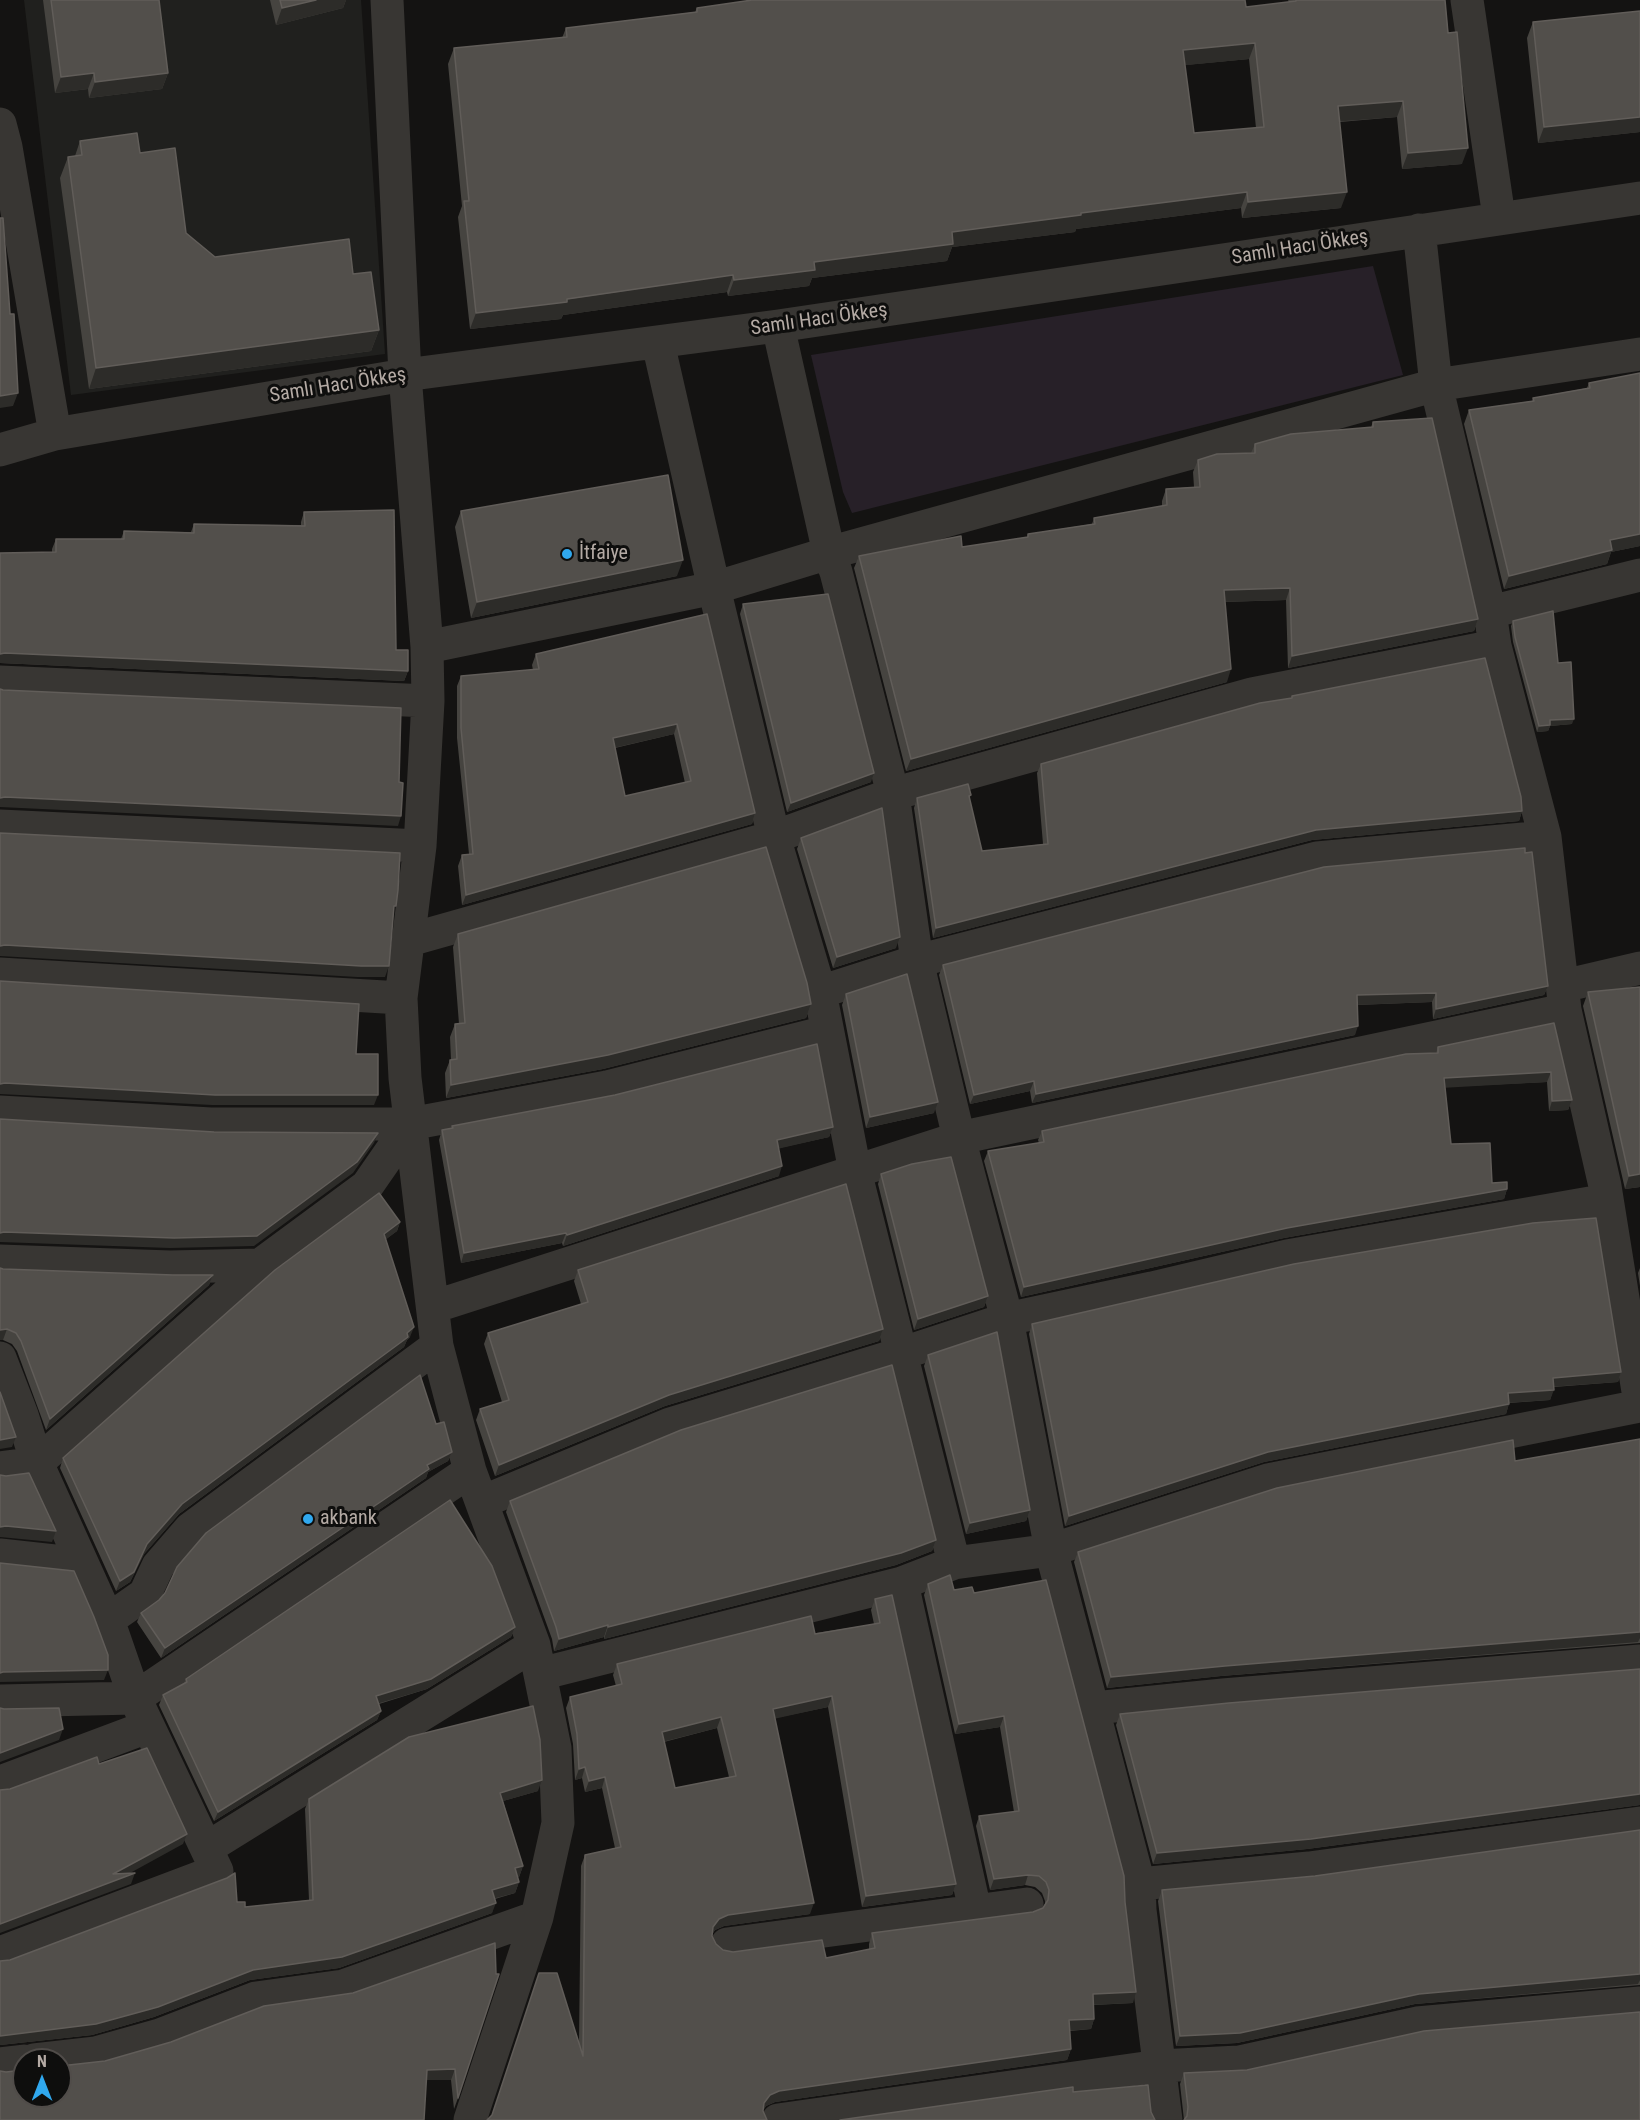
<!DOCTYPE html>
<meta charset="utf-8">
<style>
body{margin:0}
#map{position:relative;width:1640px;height:2120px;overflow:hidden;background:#141312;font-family:"Roboto Condensed",sans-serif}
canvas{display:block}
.north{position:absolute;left:12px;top:2048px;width:60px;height:60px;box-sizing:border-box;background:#0e0e0d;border:2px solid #504c49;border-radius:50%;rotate:0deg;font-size:16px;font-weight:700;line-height:24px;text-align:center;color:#b4aaa4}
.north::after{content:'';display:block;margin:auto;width:21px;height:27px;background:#30a8ee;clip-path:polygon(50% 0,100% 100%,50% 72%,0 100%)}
</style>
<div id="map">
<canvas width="1640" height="2120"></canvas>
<div class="north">N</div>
</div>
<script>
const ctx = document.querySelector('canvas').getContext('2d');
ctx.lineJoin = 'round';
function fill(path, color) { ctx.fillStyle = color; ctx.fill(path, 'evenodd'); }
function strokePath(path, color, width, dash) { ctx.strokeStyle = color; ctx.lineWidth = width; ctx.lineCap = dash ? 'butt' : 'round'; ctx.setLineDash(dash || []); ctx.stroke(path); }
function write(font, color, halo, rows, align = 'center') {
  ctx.font = font + ' "Roboto Condensed",sans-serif'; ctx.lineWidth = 6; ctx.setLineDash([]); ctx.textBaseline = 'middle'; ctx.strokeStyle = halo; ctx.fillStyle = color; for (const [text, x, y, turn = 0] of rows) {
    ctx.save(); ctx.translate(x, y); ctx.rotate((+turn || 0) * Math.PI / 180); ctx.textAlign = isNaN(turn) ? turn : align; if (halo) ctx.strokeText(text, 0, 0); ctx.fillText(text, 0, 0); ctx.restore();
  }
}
const built = new Path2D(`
 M24,0H361L385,354L71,395Z`);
const green = new Path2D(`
 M1373,266L1403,375L852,513L843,492L811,355Z`);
const minor = new Path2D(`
 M387,0L405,375L427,647L428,701L420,846L401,998L405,1078L437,1346L470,1471L534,1645L555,1748L558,1823L537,1917L470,2120
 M1467,0L1499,217
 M0,124L6,147L55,434
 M1419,230L1436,385L1490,612L1495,646L1545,837L1565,1010L1605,1186L1640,1404
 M778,326L829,553L836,572L893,794L917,961L959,1138L1007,1319L1051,1550L1139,1884L1140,1910L1166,2120
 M658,343L714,588L774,837L820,992L855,1171L954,1563
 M0,450L55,434L405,375L778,326L1640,198
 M1490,612L1640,575
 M427,647L714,588L829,553L1436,385L1640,354
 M0,682L428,701
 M0,826L420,846
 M409,940L774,837L893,794L1252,694L1495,646
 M0,974L401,998
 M1563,986L1640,968
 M820,992L917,961L1317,858L1545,837
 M0,1112L211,1124H410L607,1087L826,1032
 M0,1261L170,1267L260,1265
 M433,1307L959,1138L1565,1010
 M0,1358L22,1415L37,1463L108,1620L135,1698L217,1871L0,1953
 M0,1468L37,1463L260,1265L367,1186L410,1124
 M482,1502L670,1424L900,1354L1007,1319L1152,1288L1287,1256L1607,1200
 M0,1555L82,1564
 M902,1583L975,1910
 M108,1620L145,1594L158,1566L190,1529L437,1346
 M540,1674L902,1583L954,1563L1051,1550L1268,1480L1640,1406
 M0,1701L135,1698L470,1471
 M1094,1708L1223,1695L1640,1661
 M0,1782L147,1727
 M207,1848L534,1645
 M1139,1884L1309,1868L1640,1823
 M727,1944L1027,1904
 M34,2060L96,2053L160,2035L256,1998L343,1986L537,1917
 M0,2064L24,2061
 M778,2120L1159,2066L1239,2062L1417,2023L1640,2003`);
const wall = new Path2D(`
 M43,0H159L168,73L162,89L89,98L88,89L55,93Z
 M270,0H346L343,8L276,25Z
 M1288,0H1445L1462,164L1402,169L1397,117L1340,122L1341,208L1242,218L1241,208L1076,229L1075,232L952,247L947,261L812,278L809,286L728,296L727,292L563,315L561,319L470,329L458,217L462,206L448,64L454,48L562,38L566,28L695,12L697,8L1246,7L1289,2ZM1249,59L1256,128L1194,133L1185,65Z
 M1640,11V132L1538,143L1527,38L1533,22Z
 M80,141L140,153L186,233L215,257L353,274L379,330L371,351L89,389L60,178L68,157L75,156Z
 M1640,373V546L1611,552L1607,564L1504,589L1464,424L1469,410L1532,401L1533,398L1587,388L1589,383Z
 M1373,422L1478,619L1474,631L1288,668L1286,600L1225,602L1227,682L906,771L854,568L859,556L962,547L1027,537L1028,534L1092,524L1094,518L1162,506V501L1166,489L1194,487L1193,472L1198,460L1251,453L1255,444L1371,427Z
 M461,511L677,576L471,618L455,527Z
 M304,512L396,650L408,671L404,681L0,663L52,552V549L56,539H121L124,531L191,532L194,524L301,525V522Z
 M743,604L871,782L787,812L740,614Z
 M707,614L755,813L752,824L462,905L458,866L462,855L469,854L457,738V686L461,676L533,670L532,665L536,654ZM674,734L685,783L625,796L615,748Z
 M1513,621L1572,724L1550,726L1548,731L1537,732L1513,642L1511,626Z
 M1292,696L1522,811L1519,821L1312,840L933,938L914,808L917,798L969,799L982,851L1043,844L1037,773L1041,764L1292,698Z
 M801,838L896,948L833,968L797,849Z
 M458,934L811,1004L806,1018L603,1069L446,1098L445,1073L450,1060H451L450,1037L455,1024H459L453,947Z
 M943,965L1548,986L1544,995L1433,1019L1432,1002L1357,1005L1355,1035L1032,1103L1030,1091L970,1104L939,975Z
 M1640,987V1187L1625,1189L1583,1006L1588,992Z
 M846,994L934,1113L866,1128L842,1005Z
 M1554,1023L1572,1100L1568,1110L1549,1111L1547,1082L1445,1087L1451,1144L1492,1183L1507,1189L1504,1199L1284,1238L1021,1297L984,1161L988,1151L1039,1143L1038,1140L1042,1131L1436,1053L1438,1047Z
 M452,1126L833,1127L829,1137L779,1148V1176L563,1246L562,1243L461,1263L439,1140L442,1130L451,1128Z
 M881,1174L988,1296L984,1307L914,1330L878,1184Z
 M400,1222L397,1231L386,1239L410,1337L407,1340L404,1347L179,1514L144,1554L130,1582L116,1591L60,1468L63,1458Z
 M0,1268L3,1269L173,1275H213L209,1285L46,1430L17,1351L12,1344L3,1340H0Z
 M1640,1268V1286L1638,1273Z
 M578,1270L883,1329L879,1341L665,1406L495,1476L476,1420L480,1409L502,1402L484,1344L488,1333L581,1304L574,1281Z
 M1032,1324L1621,1372L1618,1382L1554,1387L1550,1400L1509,1403L1506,1414L1264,1462L1065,1526L1029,1334Z
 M928,1355L1030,1510L1026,1521L966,1534L924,1366Z
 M436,1424L452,1452L448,1461L428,1472L426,1478L161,1658L137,1622L141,1613Z
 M1640,1439V1643L1221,1676L1107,1688L1074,1562L1078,1552L1515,1461Z
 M510,1501L936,1540L932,1551L896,1565L604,1639V1637L554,1651L552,1639L506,1512Z
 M928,1584L974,1593L1125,1902L1133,2003L1094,2005V2019L1091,2029L1070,2031L1071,2049L1067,2060L775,2102L766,2106L764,2109L487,2120L579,2044L581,1866L585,1855L615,1848L602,1788L585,1792L582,1778L575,1780L573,1744L566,1708L570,1697L616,1686L613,1675L617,1664L874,1624L871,1610L875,1599L956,1884L952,1895L862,1907L828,1707L775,1718L810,1914L724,1926L715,1930L713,1933L712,1936L716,1944L723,1950L733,1952L826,1958L869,1950V1944L872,1933L1033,1912L1043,1908L1045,1904V1901L1042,1893L1035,1887L1025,1885L990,1890L976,1826L979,1816L1014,1812L1000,1727L955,1734L924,1595ZM717,1728L729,1777L675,1788L664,1742Z
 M515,1627L511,1637L427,1689L379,1704L381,1711L377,1720L214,1821L159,1705L163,1695L184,1683L186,1679Z
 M1640,1669V1805L1307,1849L1153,1864L1116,1725L1120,1714Z
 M538,1791L503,1801L523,1866L519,1877H517L519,1882L515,1893L495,1899L492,1913L339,1968L250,1980L154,2017L92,2035L0,2045V1961L10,1960L237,1902L245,1907L309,1900L305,1809L309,1799Z
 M1640,1830V1985L1415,2004L1237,2043L1176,2046L1158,1901L1162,1890L1315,1876Z
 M495,1943L458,2098L454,2109L451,2080H426L6,2072L105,2061L353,1993Z
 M1247,2070L1184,2120L1180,2084L1184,2073Z`);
const shadedWall = new Path2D(`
 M316,0H346L343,8L276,25L282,8Z
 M1255,43L1249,59L1177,66L1183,50Z
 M94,73L88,89L55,93L61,77Z
 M168,73L162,89L89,98L95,82Z
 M1403,101L1397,117L1332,122L1338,106Z
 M1640,117V132L1538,143L1544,127Z
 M1468,148L1462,164L1402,169L1408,153Z
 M1247,192L1241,208L1076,229L1075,232L952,247L947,261L812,278L809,286L728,296L734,280L952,232L1081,213Z
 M1347,192L1341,208L1242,218L1248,202Z
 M733,275L727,292L563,315L561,319L470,329L476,313Z
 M379,330L371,351L89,389L96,368Z
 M18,393L13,406L0,408V396Z
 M1640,534V546L1611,552L1607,564L1504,589L1509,576L1610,540Z
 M683,560L677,576L471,618L477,602Z
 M1290,588L1286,600L1219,602L1224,590Z
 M1478,619L1474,631L1288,668L1292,656Z
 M5,653L408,671L404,681L0,663V654Z
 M1231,669L1227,682L906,771L911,759Z
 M1574,719L1572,724L1550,726L1548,731L1537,732L1539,726L1550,720Z
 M677,724L674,734L609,749L613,738Z
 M874,773L871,782L787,812L791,803Z
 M5,797L401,816L398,826L0,807V798Z
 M1522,811L1519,821L1312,840L933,938L936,928L1316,830Z
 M755,813L752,824L462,905L466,895Z
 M900,937L896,948L833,968L837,957Z
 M5,945L389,966L385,977H357L0,956V946Z
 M1548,986L1544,995L1433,1019L1436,1009Z
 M1436,993L1432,1002L1354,1005L1357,995Z
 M811,1004L806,1018L603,1069L446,1098L451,1085Z
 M1358,1026L1355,1035L1032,1103L1036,1094Z
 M1551,1072L1547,1082L1441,1088L1444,1078Z
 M1034,1081L1030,1091L970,1104L974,1095Z
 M5,1083L378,1095L374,1105H212L0,1094V1084Z
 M1572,1100L1568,1110L1549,1111L1552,1101Z
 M938,1102L934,1113L866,1128L870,1117Z
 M833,1127L829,1137L773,1150L777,1140Z
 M378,1133L374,1143L353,1173L254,1246L170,1248L0,1242V1233Z
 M782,1166L779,1176L563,1246L567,1235Z
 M1640,1174V1187L1625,1189L1629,1176Z
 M1507,1189L1504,1199L1284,1238L1021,1297L1024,1287L1287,1228Z
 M400,1222L397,1231L380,1244L384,1234Z
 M566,1233L562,1243L461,1263L464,1253Z
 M213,1275L209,1285L46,1430L50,1419Z
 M988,1296L984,1307L914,1330L918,1319Z
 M414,1327L410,1337L407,1340L404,1347L179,1514L144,1554L130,1582L116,1591L120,1581L147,1544L182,1504Z
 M7,1329L3,1340H0V1330Z
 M883,1329L879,1341L665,1406L495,1476L499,1465L669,1395Z
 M1621,1372L1618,1382L1549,1387L1553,1378Z
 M1554,1390L1550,1400L1505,1403L1508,1393Z
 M1509,1404L1506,1414L1264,1462L1065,1526L1069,1516L1268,1452Z
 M16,1437L12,1447L0,1449V1440Z
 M452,1452L448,1461L428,1472L426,1478L161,1658L165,1648L427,1465Z
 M1030,1510L1026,1521L966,1534L970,1523Z
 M6,1526L56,1531L52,1542L0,1537V1527Z
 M936,1540L932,1551L896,1565L604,1639L608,1627Z
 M608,1625L604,1637L554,1651L559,1639Z
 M515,1627L511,1637L427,1689L373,1705L376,1696Z
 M1640,1632V1638L1638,1642L1221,1676L1107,1688L1111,1677L1225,1666Z
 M108,1670L104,1680L0,1682V1673L3,1672Z
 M832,1696L828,1707L769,1720L773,1709Z
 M381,1711L377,1720L214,1821L218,1812Z
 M1004,1716L1000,1727L955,1734L959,1724Z
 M721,1717L717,1728L658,1743L662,1732Z
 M63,1729L59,1740L0,1762V1753Z
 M585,1767L582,1778L575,1780L579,1769Z
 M605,1777L602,1788L585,1792L589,1781Z
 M542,1780L538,1791L496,1803L500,1793Z
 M1640,1794V1805L1307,1849L1153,1864L1157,1853Z
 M187,1834L183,1844L121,1878L135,1873L131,1884L0,1933V1924L113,1874Z
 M523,1866L519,1877L511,1879L515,1868Z
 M1028,1875L1025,1885L990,1890L994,1879Z
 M519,1882L515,1893L488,1900L492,1890Z
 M956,1884L952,1895L862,1907L866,1896Z
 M496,1903L492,1913L339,1968L250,1980L154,2017L92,2035L0,2045V2036L253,1970Z
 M814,1903L810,1914L724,1926L715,1930L710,1937L713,1927L719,1919L728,1915Z
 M1640,1974V1980L1638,1984L1415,2004L1237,2043L1176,2046L1180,2036L1419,1994Z
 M1136,1992L1133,2003L1089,2005L1093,1994Z
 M1094,2019L1091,2029L1065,2031L1069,2020Z
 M1071,2049L1067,2060L775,2102L766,2106L760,2114L764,2103L770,2095L779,2091Z
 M455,2069L451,2080H423L427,2070Z`);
const building = new Path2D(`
 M51,0H159L168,73L95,82L94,73L61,77Z
 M280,0H316L282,8Z
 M752,0H1245L1246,7L1296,1V0H1445L1448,33L1457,32L1468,148L1408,153L1403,101L1338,106L1347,192L1248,202L1247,192L1081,213V215L952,232L953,244L814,262L815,270L734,280L733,275L567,299V302L476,313L464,201H469L454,48L567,37L566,28L697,12V8ZM1255,43L1264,127L1194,133L1183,50Z
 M1640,11V117L1544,127L1533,22Z
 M137,133L140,153L175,148L186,233L215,257L349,239L353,274L371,272L379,330L96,368L68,157L82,155L80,141Z
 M0,218H3L10,314H14L18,393L0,396Z
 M1640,373V534L1610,540L1612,550L1509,576L1469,410L1534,401L1533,398L1590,388L1589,383Z
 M1432,418L1478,619L1292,656L1290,588L1224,590L1231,669L911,759L859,556L961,536L962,547L1028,537V534L1095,524L1094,518L1167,505L1166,489L1200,487L1198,460L1217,454L1255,453V444L1291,434L1373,427V422Z
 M668,475L683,560L477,602L461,511Z
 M394,510L396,650H408V671L5,653L0,654V553L56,552V539H124V531L194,533V524L305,526L304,512Z
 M828,594L874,773L791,803L743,604Z
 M1553,611L1558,663L1571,662L1574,719L1550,720V725L1539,726L1515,637L1513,621Z
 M707,614L755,813L466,895L462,855L473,854L461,728V676L539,669L536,654ZM677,724L691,781L625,796L613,738Z
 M1485,658L1521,797L1522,811L1316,830L936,928L917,798L968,784L971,795L969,796L982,851L1048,844L1041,764L1260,703L1292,698V696Z
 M0,689L3,690L401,708L399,782L403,783L401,816L5,797L0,798Z
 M882,808L900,937L837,957L801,838Z
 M0,833L400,853L398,890L396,906H394L389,966H361L5,945L0,946Z
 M766,847L807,983L811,1004L608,1055L451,1085L450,1060L457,1059L455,1024L465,1023L458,934Z
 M1525,848V853L1532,852L1548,986L1436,1009V993L1357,995L1358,1026L1036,1094L1034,1081L974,1095L943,965L1324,867Z
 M907,974L938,1102L870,1117L846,994Z
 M0,981L359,1004L356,1054H378V1095H215L5,1083L0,1084Z
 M1640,987V1174L1629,1176L1588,992Z
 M1554,1023L1572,1100L1552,1101L1551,1072L1444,1078L1451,1144L1490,1143L1492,1183L1507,1182V1189L1287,1228L1024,1287L988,1151L1044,1142L1042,1131L1406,1054L1438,1053V1047Z
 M817,1044L833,1127L777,1140L782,1166L567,1235L566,1233L464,1253L442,1130L453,1128L452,1126L615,1095Z
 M0,1119L214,1132L378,1133L357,1162L257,1236L174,1238L4,1232L0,1233Z
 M951,1157L988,1296L918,1319L881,1174L912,1164Z
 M846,1184L883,1329L669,1395L499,1465L480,1409L509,1400L488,1333L588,1302L578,1270Z
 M379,1193L400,1222L384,1234L414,1327L407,1333L408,1337L182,1504L147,1544L134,1572L120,1581L63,1458L275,1270Z
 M1596,1218L1621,1372L1553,1378L1554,1390L1508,1393L1509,1404L1268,1452L1069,1516L1032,1324L1294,1264L1533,1223Z
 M0,1268L3,1269L173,1275H213L50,1419L21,1341L16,1333L7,1329L0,1330Z
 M997,1332L1030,1510L970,1523L928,1355Z
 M892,1365L936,1540L901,1553L608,1627V1625L559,1639L556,1627L510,1501L681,1430Z
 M420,1375L436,1424L444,1422L452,1452L427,1465L429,1469L165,1648L141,1613L159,1600L165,1593L177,1567L206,1533Z
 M0,1392L16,1437L0,1440Z
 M1640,1439V1632L1225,1666L1111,1677L1078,1552L1277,1488L1513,1440L1515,1461Z
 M29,1473L56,1531L6,1526L0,1527V1475L6,1476Z
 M450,1500L492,1566L515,1627L431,1679L376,1696L381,1711L218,1812L163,1695L187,1682L186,1679Z
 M0,1563L74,1571L94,1617L108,1655V1670L3,1672L0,1673Z
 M950,1575L954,1590L972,1587L974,1593L1046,1580L1124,1876L1125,1902L1136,1992L1093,1994L1094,2019L1069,2020L1071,2049L779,2091L770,2095L764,2103L763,2111L767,2120H487L492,2115L539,1973H557L583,2056L585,1855L621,1847L605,1777L589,1781L585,1767L579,1769L577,1734L570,1697L622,1684L617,1664L811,1616L815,1634L880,1623L875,1599L892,1595L956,1884L866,1896L832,1696L773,1709L814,1903L728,1915L719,1919L713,1927L712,1936L716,1944L723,1950L733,1952L822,1940L826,1958L875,1948L872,1933L1033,1912L1043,1908L1048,1900L1049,1890L1046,1882L1039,1876L1028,1875L994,1879L979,1816L1019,1811L1004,1716L959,1724L928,1584ZM721,1717L736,1776L675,1788L662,1732Z
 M1640,1669V1794L1311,1839L1157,1853L1120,1714L1229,1703Z
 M533,1706L540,1740L542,1780L500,1793L523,1866L515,1868L519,1882L492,1890L496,1903L342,1957L253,1970L158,2007L96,2024L0,2036V1961L10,1960L227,1878L235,1873L237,1902H245V1907L313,1900L309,1799L409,1737Z
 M0,1708L4,1709L59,1708L63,1729L0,1753Z
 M147,1748L187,1834L113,1874L135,1873L0,1924V1790L10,1789L97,1757L99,1764Z
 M1640,1830V1974L1419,1994L1240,2033L1180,2036L1162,1890L1315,1876Z
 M495,1943L496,1974H499L458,2098L455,2069L427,2070L424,2120H0V2071L6,2072L24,2070V2096H60V2066L105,2061L171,2042L264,2006L353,1993Z
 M1640,2012V2120H1184L1187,2116L1188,2107L1184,2073L1247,2070L1424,2031Z
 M1148,2085L1151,2112L1155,2120H840L1073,2087V2092Z`);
const markers = [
 [567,554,6,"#30a8ee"],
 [308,1519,6,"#30a8ee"]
];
const streetNames = [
 ["Samlı Hacı Ökkeş",1300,248,-9],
 ["Samlı Hacı Ökkeş",819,320,-8],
 ["Samlı Hacı Ökkeş",338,386,-9]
];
const poiNames = [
 ["İtfaiye",579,554],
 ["akbank",320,1519]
];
fill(built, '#20201e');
fill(green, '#272028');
strokePath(minor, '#383633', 33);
fill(wall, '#464440');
fill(shadedWall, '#2d2c29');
fill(building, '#524f4b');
strokePath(building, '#615d59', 1.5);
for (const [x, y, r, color] of markers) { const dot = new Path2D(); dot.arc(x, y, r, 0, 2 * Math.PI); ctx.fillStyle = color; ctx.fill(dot); strokePath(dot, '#0e0e0d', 2); }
write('20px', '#b4aaa4', '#0e0e0d', streetNames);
write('20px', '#b4aaa4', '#0e0e0d', poiNames, 'left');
</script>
